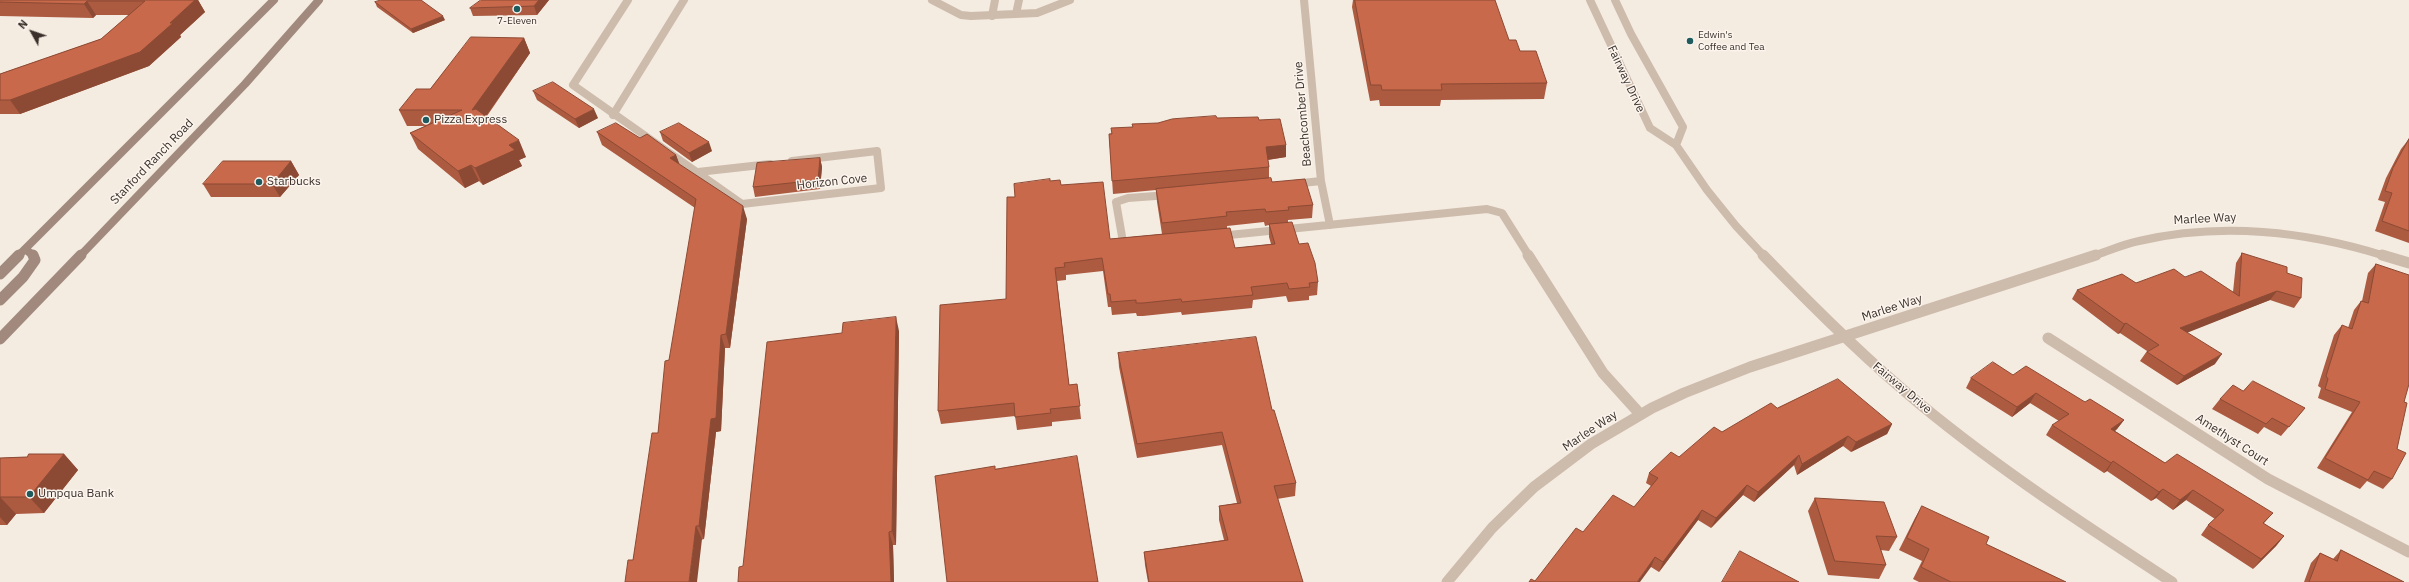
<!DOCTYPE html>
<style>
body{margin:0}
#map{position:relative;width:2409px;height:582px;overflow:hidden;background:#f4ebe1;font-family:"IBM Plex Sans",sans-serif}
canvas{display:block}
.north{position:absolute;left:12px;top:12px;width:40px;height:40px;-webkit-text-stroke:3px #fbf5ee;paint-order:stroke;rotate:310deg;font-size:11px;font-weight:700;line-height:16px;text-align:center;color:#3b302b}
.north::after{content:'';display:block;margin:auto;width:14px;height:18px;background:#3b302b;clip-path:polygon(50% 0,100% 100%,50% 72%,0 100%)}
</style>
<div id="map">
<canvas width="2409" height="582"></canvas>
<div class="north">N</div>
</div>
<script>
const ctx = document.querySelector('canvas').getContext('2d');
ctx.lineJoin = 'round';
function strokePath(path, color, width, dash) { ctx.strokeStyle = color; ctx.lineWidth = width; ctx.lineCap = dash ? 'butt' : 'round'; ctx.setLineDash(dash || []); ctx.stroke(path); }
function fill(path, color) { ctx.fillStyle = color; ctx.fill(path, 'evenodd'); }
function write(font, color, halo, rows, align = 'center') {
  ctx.font = font + ' "IBM Plex Sans",sans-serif'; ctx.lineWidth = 3; ctx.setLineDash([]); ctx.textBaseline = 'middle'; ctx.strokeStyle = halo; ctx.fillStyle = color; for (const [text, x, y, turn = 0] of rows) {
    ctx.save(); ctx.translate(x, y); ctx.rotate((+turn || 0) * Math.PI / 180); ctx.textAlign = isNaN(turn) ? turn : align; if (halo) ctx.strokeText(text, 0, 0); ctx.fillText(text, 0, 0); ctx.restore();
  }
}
const minorFar1 = new Path2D(`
 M628,0L573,85L742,204L881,188L877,151L792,161
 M932,0L961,15L971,16L1037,13L1070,0
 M1304,0L1321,181L1330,225
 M1016,14L1019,0
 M992,16L995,0
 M613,115L684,0
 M698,172L770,164
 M1293,184L1321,181
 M1219,236L1487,209L1502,213L1529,256
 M1130,244L1123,242L1116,202L1128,198L1169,195
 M2093,256C2108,251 2124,244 2139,241C2220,222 2306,231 2385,256`);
const minor = new Path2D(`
 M1528,255L1603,373L1640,414
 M2382,255L2409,263
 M2048,338L2268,479L2409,552
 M1447,582L1492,528L1534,487L1591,444L1652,408L1684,393L1750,367L2096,255`);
const tertiaryFar1 = new Path2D(`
 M1590,0L1650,128L1676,145L1707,190L1736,226L1764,256
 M1615,0L1631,34L1683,127L1676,145`);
const tertiary = new Path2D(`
 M1763,255C1813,307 1864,358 1920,404C2000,470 2086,526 2172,582`);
const secondaryFar1 = new Path2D(`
 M25,249L34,256
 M18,256L274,0
 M80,256L245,84L319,0`);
const secondary = new Path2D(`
 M0,274L19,255
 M0,300L23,277L35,260L33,255
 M0,339L81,255`);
const wall = new Path2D(`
 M0,0H198L205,12L180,35L181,37L149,66L20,114H0V74L101,39L129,15H96L93,18L0,16Z
 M549,0L537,15L473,16L470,8Z
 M1353,0H1355L1509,40L1520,51L1547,83L1544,99L1441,100L1440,106H1380L1379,100L1370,101L1352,7Z
 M375,2L445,20L413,33L377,7Z
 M524,38L530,53L487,116L526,157L519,160L522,166L483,185L479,181L465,188L418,149L410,133L425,126H407L399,110L430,89Z
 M533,91L598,118L579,128L537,100Z
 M1217,118L1259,120L1286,145V157L1268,160L1269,167V179L1272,182L1313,205L1312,218L1288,220V222L1318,282L1317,295L1309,296V300L1288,302L1286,296L1253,300L1252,308L1182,315L1181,312L1143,316H1137L1136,313L1112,315L1111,307H1108L1103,271L1066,275V280L1057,281L1069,385L1077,384L1081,419L1052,422V426L1017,430L1015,416L941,424L938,411L1006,299L1015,197L1050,181L1061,185L1110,239L1162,234L1157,202L1156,190L1113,194L1109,134L1132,127L1158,123ZM1264,222L1265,226L1269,225V237L1271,244L1235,248L1227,228V226Z
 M597,132L640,138L676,155L679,164L747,219L730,348H725L721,431L716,432L704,539L633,560L658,433L695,208L602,145Z
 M660,132L712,151L692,162L663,141Z
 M2409,139V243L2375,231L2385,202L2378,200L2386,178L2401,149Z
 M820,158L822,167L820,189L755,197L753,187Z
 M291,161L299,175L280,197H211L203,184Z
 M2242,253L2287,273L2301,298L2294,308L2270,300L2187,332L2215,364L2177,385L2140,361L2147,351L2120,333L2118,334L2072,299L2077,290L2185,277L2233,292L2236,263Z
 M2376,264L2404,402L2397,449L2392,479L2383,489L2367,481L2360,489L2317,468L2352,412L2318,398L2321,388L2318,386L2334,335L2342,325L2348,328L2354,310L2361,301H2362L2368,273Z
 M899,331L896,545H893L894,582H738L743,566Z
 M1118,353L1272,410L1296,483L1295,496L1277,499L1303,582H1148L1145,565L1144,552L1224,540L1219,520V506L1237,503L1222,445L1137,458L1119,367Z
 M2013,375L2085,402L2124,420L2117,429L2115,431L2165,463L2284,536L2276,546L2253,569L2201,535L2208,525L2215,519L2186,500L2173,510L2156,498L2151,501L2107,471L2104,473L2046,435L2052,425L2059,421L2030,403L2012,417L1966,388L1971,378Z
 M2243,391L2305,408L2281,436L2264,427L2258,434L2212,409L2220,399Z
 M1777,408L1892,424L1887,434L1851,452L1843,446L1797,475L1794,465L1754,502L1743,495L1711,528L1698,520L1659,572L1651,567L1535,581L1583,532L1634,507L1651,486L1646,483L1649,473L1679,457L1722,432Z
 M64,454L78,470L44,513L16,514L7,525H0V458L27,457Z
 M1815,498L1897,537L1889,551L1881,550L1886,565L1879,579L1828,575L1808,511Z
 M1922,506L1986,544L2066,582H1919L1913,579L1922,561L1899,550L1915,518Z
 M2341,550L2404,582H2304L2311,563L2320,553L2333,559Z`);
const shadedWall = new Path2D(`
 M195,0H198L205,12L180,35L181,37L149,66L20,114L10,100L170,23Z
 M539,0H549L537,15L534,6Z
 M87,1L96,15L93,18L84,4Z
 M443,16L445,20L413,33L411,29Z
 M524,38L530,53L479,126L472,110Z
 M594,109L598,118L579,128L575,119Z
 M519,140L526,157L519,160L522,166L483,185L475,168L509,145Z
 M709,142L712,151L692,162L689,153Z
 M1286,145V157L1266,160V147Z
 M676,155L681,168L670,158Z
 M820,158L822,167L820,189L818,180Z
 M291,161L299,175L280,197L272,184Z
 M471,165L479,181L465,188L458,171Z
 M743,206L747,219L730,348L726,334Z
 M2277,291L2270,300L2174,338L2180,328Z
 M896,317L899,331L896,545L892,531Z
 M2126,323L2120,333L2118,334L2124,324Z
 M721,335L725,348L721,431L716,432L704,539L699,526L711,419Z
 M2222,354L2215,364L2177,385L2184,376Z
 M2036,393L2030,403L2012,417L2017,407Z
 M2124,420L2117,429L2105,439L2111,429Z
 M1892,424L1887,434L1851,452L1856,442Z
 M1848,436L1843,446L1797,475L1802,464Z
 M64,454L78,470L44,513L29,497Z
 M1799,455L1794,465L1754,502L1758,492Z
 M2113,461L2107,471L2104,473L2111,463Z
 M1747,485L1743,495L1711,528L1716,518Z
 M2163,489L2156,498L2151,501L2159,492Z
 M2193,490L2186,500L2173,510L2180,500Z
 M0,497L16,514L7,525L0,517Z
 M1702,510L1698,520L1659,572L1663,562Z
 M2273,513L2265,522L2254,533L2263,523Z
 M696,526L702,539L697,582H689Z
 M889,532L893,545L894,582H891Z
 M2284,536L2276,546L2253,569L2261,559Z
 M1655,557L1651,567L1640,582H1637Z`);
const building = new Path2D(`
 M0,0H195L170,23H173L140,52L10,100H0V74L101,39L145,1H87L84,4L0,2Z
 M381,0H421L443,16L411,29L375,2Z
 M481,0H539L534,6L470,8Z
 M1355,0H1495L1509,40H1516L1520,51H1536L1547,83L1441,84L1442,90H1382L1381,85H1371Z
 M471,37L524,38L472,110L476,109L519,140L509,145L515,150L475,168L471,165L458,171L410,133L462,110H399L416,89H430Z
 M553,82L594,109L575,119L533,91Z
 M1216,116L1217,118L1258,117L1259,120L1280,119L1286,145L1266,147L1269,167L1112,181L1109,134H1112L1111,128L1133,127L1132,124L1158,123L1172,119Z
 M616,123L640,138L647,134L676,155L670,158L743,206L726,334L721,335L716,418L711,419L699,526H696L689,582H625L628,560H633L652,433H658L665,361L669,360L696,199L597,132Z
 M679,123L709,142L689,153L660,132Z
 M2409,139V231L2382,221L2392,193L2385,191L2393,168Z
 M820,158L818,180L753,187L757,163Z
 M223,161H291L272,184H203Z
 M1271,178L1272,182L1305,179L1313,205L1288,207L1289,210L1266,212L1265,209L1226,212L1227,216L1162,223L1156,189Z
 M1050,179V181L1060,180L1061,185L1103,182L1110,239L1230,228L1235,248L1275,244L1269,224L1292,222L1299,244L1308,243L1315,263L1318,282L1309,283L1310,287L1289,289L1287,283L1251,287L1253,295L1182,302L1181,299L1143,303H1136V300L1111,302L1110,294H1108L1102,258L1064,263L1065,267L1055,268L1069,385L1077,384L1080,406L1050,409L1051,413L1015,417L1014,403L938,411L940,305L1006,299L1007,197H1015L1014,184Z
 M2242,253L2287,267V273L2302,278L2301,298L2277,291L2180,328L2222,354L2184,376L2147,352L2159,345L2126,323L2124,324L2077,290L2122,274L2136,283L2174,269L2185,277L2201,271L2239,296Z
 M2376,264L2409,275V384L2404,402L2407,403L2397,449L2406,453L2392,479L2374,471L2368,480L2325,458L2360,402L2325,389L2328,379L2326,376L2342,325L2352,329L2361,301L2368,303Z
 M896,317L892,531L889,532L891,582H738L739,567L743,566L767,342L842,333L843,323Z
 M1256,337L1272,410H1274L1296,483L1274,486L1303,582H1149L1144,552L1228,540L1219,506L1241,503L1222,432L1137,444L1118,353Z
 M1993,362L2013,375L2026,366L2085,402L2090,399L2124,420L2111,429L2165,463L2177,454L2273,513L2263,523L2284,536L2261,559L2208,525L2224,510L2193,490L2180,500L2163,489L2159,492L2113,461L2111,463L2052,425L2069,414L2036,393L2017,407L1971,378Z
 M1838,379L1892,424L1856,442L1848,436L1802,464L1799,455L1758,492L1747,485L1716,518L1702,510L1663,562L1655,557L1637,582H1529L1531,579L1535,581L1576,528L1583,532L1613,495L1634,507L1658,478L1649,473L1671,452L1679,457L1714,427L1722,432L1771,403L1777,408Z
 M2253,381L2305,408L2289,427L2272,418L2266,424L2220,399L2233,385L2243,391Z
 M29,454H64L29,497H0V498V458L27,457Z
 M1077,456L1098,582H947L935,476L995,466V469Z
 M1815,498L1884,502L1897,537L1876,536L1886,565L1835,561Z
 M1922,506L1989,537L1986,544L2066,582H1951L1921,567L1929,549L1907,538Z
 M2341,550L2404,582H2309L2320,553L2337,561Z
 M1740,551L1799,582H1722Z`);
const markers = [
 [517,9,4,"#1f5a5e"],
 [1690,41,4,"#1f5a5e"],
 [426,120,4,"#1f5a5e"],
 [259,182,4,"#1f5a5e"],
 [30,494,4,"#1f5a5e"]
];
const farPoinames = [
 ["7-Eleven",517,21],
 ["Edwin's",1698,35,"left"],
 ["Coffee and Tea",1698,47,"left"]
];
const streetNames = [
 ["Fairway Drive",1626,79,65],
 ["Beachcomber Drive",1303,114,-95],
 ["Stanford Ranch Road",152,162,-46],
 ["Horizon Cove",832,182,-6],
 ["Marlee Way",2205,219,-3],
 ["Marlee Way",1892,308,-18],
 ["Fairway Drive",1902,388,40],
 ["Marlee Way",1590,431,-34],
 ["Amethyst Court",2232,440,33]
];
const poiNames = [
 ["Pizza Express",434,120],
 ["Starbucks",267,182],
 ["Umpqua Bank",38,494]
];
strokePath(minorFar1, '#cdbbac', 8);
strokePath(minor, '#cdbbac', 11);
strokePath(tertiaryFar1, '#cdbbac', 8);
strokePath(tertiary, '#cdbbac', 11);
strokePath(secondaryFar1, '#a18a7d', 8);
strokePath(secondary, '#a18a7d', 11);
fill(wall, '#ac5a40');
fill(shadedWall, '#8c4a34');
fill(building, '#c8694b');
strokePath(building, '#8c4a34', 1);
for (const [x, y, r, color] of markers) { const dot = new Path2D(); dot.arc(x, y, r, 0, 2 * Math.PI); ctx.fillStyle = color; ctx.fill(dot); strokePath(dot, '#fbf5ee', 1.5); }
write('10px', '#3b302b', '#fbf5ee', farPoinames);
write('12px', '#3b302b', '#fbf5ee', streetNames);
write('12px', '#3b302b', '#fbf5ee', poiNames, 'left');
</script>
